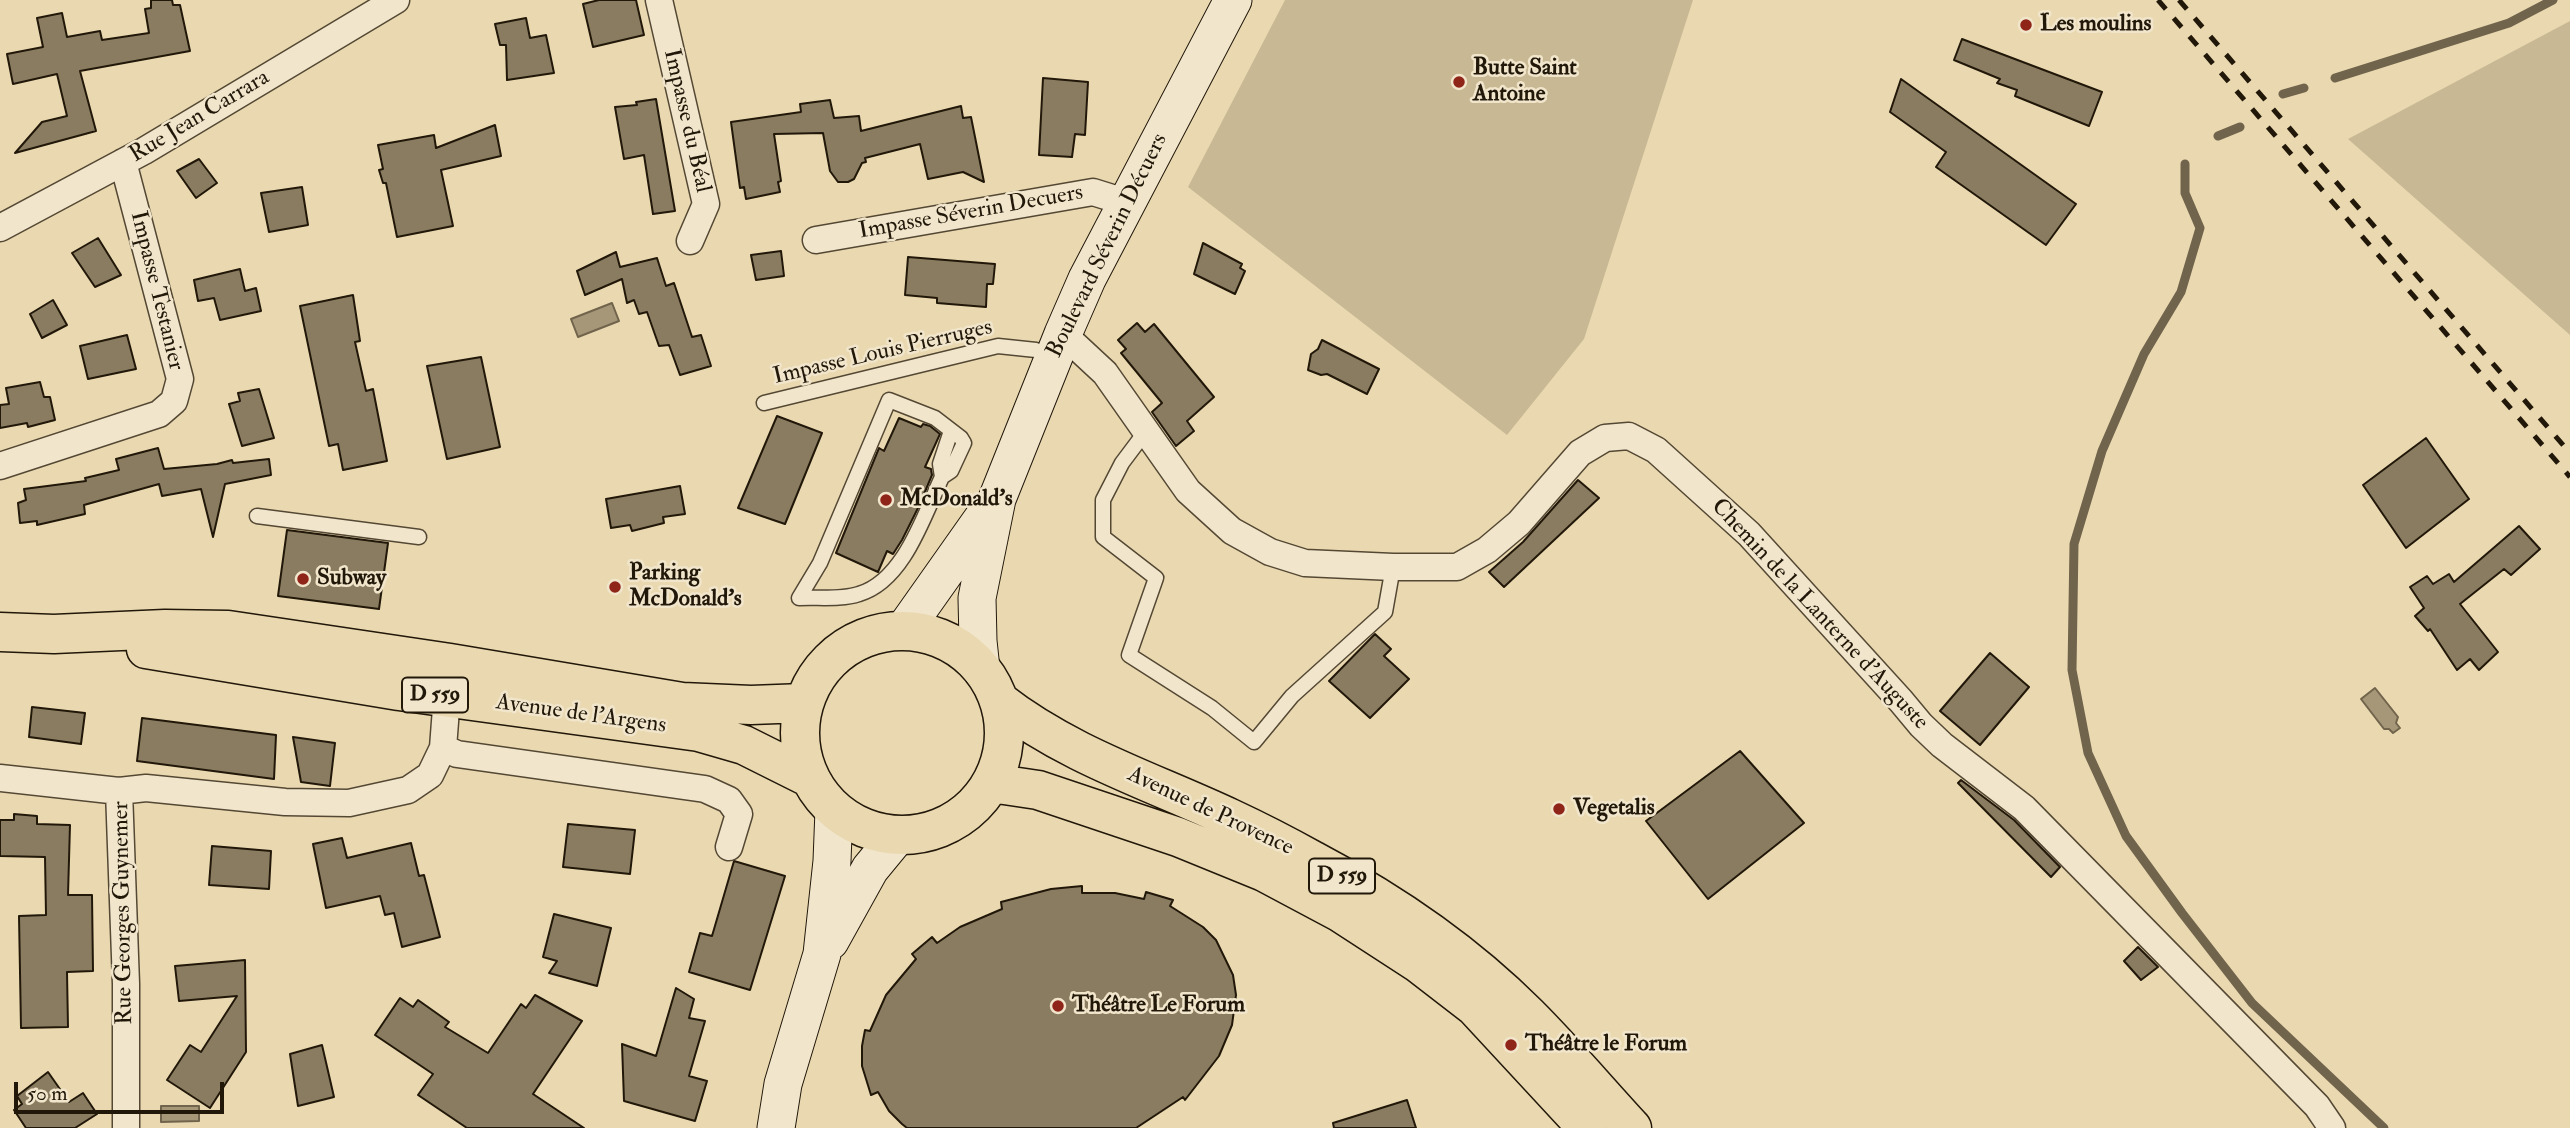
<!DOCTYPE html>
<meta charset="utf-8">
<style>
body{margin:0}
#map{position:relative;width:2570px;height:1128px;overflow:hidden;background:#ead9b0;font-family:"IM FELL Double Pica",serif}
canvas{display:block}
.scale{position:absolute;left:14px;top:1082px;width:210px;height:32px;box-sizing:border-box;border:4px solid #22180a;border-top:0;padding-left:9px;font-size:21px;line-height:24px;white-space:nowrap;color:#22180a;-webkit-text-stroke:5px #f1e6cc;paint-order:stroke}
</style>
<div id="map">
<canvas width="2570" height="1128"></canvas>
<div class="scale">50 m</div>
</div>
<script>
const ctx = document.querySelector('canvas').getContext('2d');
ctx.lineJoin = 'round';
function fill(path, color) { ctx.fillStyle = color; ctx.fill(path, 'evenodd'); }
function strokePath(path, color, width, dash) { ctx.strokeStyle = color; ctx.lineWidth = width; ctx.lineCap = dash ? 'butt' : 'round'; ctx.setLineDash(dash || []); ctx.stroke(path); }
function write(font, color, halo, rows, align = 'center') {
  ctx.font = font + ' "IM FELL Double Pica",serif'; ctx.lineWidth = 5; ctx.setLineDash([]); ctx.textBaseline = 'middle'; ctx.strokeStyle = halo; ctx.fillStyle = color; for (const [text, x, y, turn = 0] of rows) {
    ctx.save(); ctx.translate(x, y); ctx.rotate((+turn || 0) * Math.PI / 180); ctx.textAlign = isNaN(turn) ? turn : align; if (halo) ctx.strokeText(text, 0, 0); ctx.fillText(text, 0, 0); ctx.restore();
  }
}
const green = new Path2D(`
 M1285,0H1693L1584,339L1507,435L1188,187Z
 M2570,21V335L2348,139Z`);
const water = new Path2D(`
 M612,303L619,321L578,337L571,319Z
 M2375,688L2398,717L2396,723L2400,728L2393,733L2389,729H2384L2361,699Z
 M161,1106H199V1121L161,1122Z`);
const stream = new Path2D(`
 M2335,78L2509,23L2553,0
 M2283,94L2304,88
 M2218,136L2240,127
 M2185,164V193L2200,228L2181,292L2144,354L2102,451L2074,544L2072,670L2088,753L2126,836L2182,913L2252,1003L2384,1128`);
const building = new Path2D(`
 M151,0H172L173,5H180L190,51L80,71L96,131L15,153L42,122L67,116L57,74L13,84L7,54L43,47L37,18L62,13L67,37L100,31L102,40L149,33L145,9L151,8Z
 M599,0H636L644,35L593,47L583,4Z
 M526,18L530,38L546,35L554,73L507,80L506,45H500L495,24Z
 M1962,39L2102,92L2089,126L2015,96L2017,90L1997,83L2000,79L1954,60Z
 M1043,78L1088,82L1085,135L1075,134L1072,157L1039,155Z
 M1901,79L2076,204L2046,245L1936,167L1946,152L1890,112Z
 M656,99L675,211L653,214L644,155L624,159L615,107L637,105L636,102Z
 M830,100L834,118L859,116L861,131L961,106L963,118L971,117L984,182L963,172L928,179L920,144L865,158L866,162L862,163L854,179L848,182H838L830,171L823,133L774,134L781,181L778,182L780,192L746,199L744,187L740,188L731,122L801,112L800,104Z
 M495,125L501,156L441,170L453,226L397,237L386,183H383L379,170L383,169L378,145L434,135L436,148Z
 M199,159L217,183L196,198L177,171Z
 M302,187L308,225L269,232L261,193Z
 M98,238L121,275L95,287L72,253Z
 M1203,243L1242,264L1240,268L1245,271L1235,294L1194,274Z
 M781,251L784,276L756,280L751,255Z
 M616,252L620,267L657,258L666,286L674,283L692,337L701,335L711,366L680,375L669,345L659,346L647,312L639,314L634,300L627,303L622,279L585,295L577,271Z
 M908,257L995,264L993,284H987L986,307L937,303V298L905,295Z
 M240,269L245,291L256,288L261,311L220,320L214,298L198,301L194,280Z
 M353,295L360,341L355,342L366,391L373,389L387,461L343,470L338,444L329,446L300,306Z
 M53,300L67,325L42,338L30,314Z
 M1137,323L1145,332L1154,324L1214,397L1187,421L1194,431L1176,446L1152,412L1162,403L1121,353L1126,349L1118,340Z
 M127,335L136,369L88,379L80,346Z
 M1322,340L1379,369L1367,394L1327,374L1321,375L1308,370L1311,354L1318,349Z
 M481,357L500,447L447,459L427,366Z
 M40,382L44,397H50L55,420L28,427L27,423L0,428V405L9,404L6,388Z
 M259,389L274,438L242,446L229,404L240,401L238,393Z
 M777,416L822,433L785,524L738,508Z
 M899,418L921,427L923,424L930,426L940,434L925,467L931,469L932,475L919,506L902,540L893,554L887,551L878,572L836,553L879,448L884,451Z
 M2426,438L2469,499L2406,548L2363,485Z
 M158,448L164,469L217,464L232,460L233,463L269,459L271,475L225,484L213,537L201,489L162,496L159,484L84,505L85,514L37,525V521L20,523L18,503L26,500L24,489L86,481L85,478L119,470L116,459Z
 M1578,480L1599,498L1504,587L1489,572L1523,542Z
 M680,486L685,514L663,517L664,523L632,531L630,525L611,528L606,499Z
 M2519,526L2540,549L2511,575L2504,569L2460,604L2498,652L2479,670L2470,659L2457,670L2430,629L2428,631L2415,616L2424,608L2410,587L2427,576L2433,584L2449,574L2454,582Z
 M287,530L388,543L379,609L278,596Z
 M1375,634L1391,649L1384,656L1409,679L1370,718L1329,681Z
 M1990,653L2029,687L1980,745L1940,711Z
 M32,707L85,713L81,744L29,737Z
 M142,718L276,735L274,779L137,761Z
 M293,737L335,743L330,786L301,782Z
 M1740,751L1804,823L1708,899L1646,821Z
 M1961,780L2014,820L2060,867L2051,877L1958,783Z
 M14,814L37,816V824L70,825L68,895H92L93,971L67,972L68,1027L21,1028L19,916L46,915L45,857L0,856V820H14Z
 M568,824L635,830L630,874L563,867Z
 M342,838L347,858L411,843L419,876L424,875L440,937L402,947L394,913L385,915L380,896L326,908L313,844Z
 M212,846L271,851L269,889L209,885Z
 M734,861L785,876L750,990L689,972L700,933L712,936Z
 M1082,886V893H1115L1144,899L1146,892L1173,900L1170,906L1203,927L1216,940L1233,975L1236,995L1232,1025L1219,1056L1185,1100L1183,1097L1136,1128H907L902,1124L889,1111L878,1092L871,1095L862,1066V1046L865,1030L870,1031L886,995L916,959L912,954L932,937L937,943L960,927L1002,909L1001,902L1051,889Z
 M554,914L611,928L597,986L549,973L557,961L543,957Z
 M2138,947L2158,967L2141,980L2124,961Z
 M245,960L246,1052L210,1108L167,1080L190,1045L201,1052L237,996L179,1001L175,966Z
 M676,988L694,999L689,1018L705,1021L689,1076L707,1081L695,1121L624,1101L622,1044L656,1056Z
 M535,995L582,1021L533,1094L584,1128H467L418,1095L433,1074L375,1035L400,998L413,1007L418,1000L449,1022L445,1027L488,1053L521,1004L526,1008Z
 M322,1045L334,1097L298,1106L290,1054Z
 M48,1072L69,1102L83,1093L97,1114L75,1128H26L14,1110L22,1104L17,1096Z
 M1407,1100L1416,1128H1334L1333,1123Z`);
const lane = new Path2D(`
 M889,400L935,418L961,438L964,443L951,471L942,477C924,515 904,581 859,594C841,600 818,597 799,598L820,563Z
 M764,403L998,346L1036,350L1051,360
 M1146,431L1122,463L1103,500V537L1156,578L1129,655L1212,708L1254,742L1292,696L1385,612L1393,567
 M942,477L940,464L951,431
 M257,516L419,537`);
const street = new Path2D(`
 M659,0L706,204L690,241
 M0,228L144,151L396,0
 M816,240L1093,192L1125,202
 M1063,334L1105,373L1188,491L1232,531L1270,552L1305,563L1393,567H1457L1487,550L1519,523L1580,453L1605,438L1629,436L1656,450L1749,534L1901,701L1921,725L1942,745L2024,808L2317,1106L2332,1128
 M0,466L159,414L174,401L180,379L123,162
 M443,748L457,754L705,789L729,800L739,814L729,847
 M0,778L119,791L146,788L285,802L349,803L408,790L430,775L443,748L448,682
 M119,791L126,984V1128`);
const secondary = new Path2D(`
 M904,630L988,511
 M981,669L978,641L977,598L997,499L1063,334L1087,279L1233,0
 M830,941L870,869L898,835
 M776,1128L783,1084L822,954L832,861L834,810`);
const primary = new Path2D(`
 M800 733a102 102 0 1 1 204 0a102 102 0 1 1-204 0Z
 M0,632L54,634L165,629L228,630L450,663L682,702L751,705L804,703
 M146,649L399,691L699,732L744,745L810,778
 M999,701C1068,755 1151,781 1230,818C1258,831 1287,846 1314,861C1392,902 1466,953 1528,1015C1564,1051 1597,1090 1632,1128
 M991,783L1038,790L1178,837L1264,872L1341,913L1418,963L1475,1007L1587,1128`);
const rail = new Path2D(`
 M2158,0L2570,477
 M2179,0L2570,453`);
const markers = [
 [2026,25,7,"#8f2418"],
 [1459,82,7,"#8f2418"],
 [886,500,7,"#8f2418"],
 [303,579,7,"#8f2418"],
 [615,587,7,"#8f2418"],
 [1559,809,7,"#8f2418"],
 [1058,1006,7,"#8f2418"],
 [1511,1045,7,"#8f2418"]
];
const shields = [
 [435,695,66],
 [1342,876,66]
];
const shieldNames = [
 ["D 559",435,695],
 ["D 559",1342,876]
];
const poiNames = [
 ["Les moulins",2040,25],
 ["Butte Saint",1473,69],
 ["Antoine",1473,95],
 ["McDonald's",900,500],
 ["Parking",629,574],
 ["McDonald's",629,600],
 ["Subway",317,579],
 ["Vegetalis",1573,809],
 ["Théâtre Le Forum",1072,1006],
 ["Théâtre le Forum",1525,1045]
];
const streetNames = [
 ["Rue Jean Carrara",200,117,-31],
 ["Impasse du Béal",686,121,77],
 ["Impasse Séverin Decuers",971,213,-10],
 ["Boulevard Séverin Décuers",1108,246,-64],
 ["Impasse Testanier",156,291,76],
 ["Impasse Louis Pierruges",883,353,-13],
 ["Chemin de la Lanterne d'Auguste",1819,615,47],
 ["Avenue de l'Argens",581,715,8],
 ["Avenue de Provence",1210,812,25],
 ["Rue Georges Guynemer",124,913,-91]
];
fill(green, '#c8b894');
fill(water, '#a69778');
strokePath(water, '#71644c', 2);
strokePath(stream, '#71644c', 9);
fill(building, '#8a7c60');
strokePath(building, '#22180a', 2);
strokePath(lane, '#544834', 17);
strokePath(street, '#544834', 29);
strokePath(secondary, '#22180a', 39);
strokePath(primary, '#22180a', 41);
strokePath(lane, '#f1e6cc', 14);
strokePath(street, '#f1e6cc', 26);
strokePath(secondary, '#f1e6cc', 37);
strokePath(primary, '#ead9b0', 38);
strokePath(rail, '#22180a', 5, [12, 12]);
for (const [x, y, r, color] of markers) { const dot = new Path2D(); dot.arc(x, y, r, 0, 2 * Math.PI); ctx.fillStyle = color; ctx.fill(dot); strokePath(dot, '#f1e6cc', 2.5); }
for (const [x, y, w] of shields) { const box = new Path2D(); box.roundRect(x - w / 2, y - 17.5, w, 35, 5); ctx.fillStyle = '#f1e6cc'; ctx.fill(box); strokePath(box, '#22180a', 2); }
write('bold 21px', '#22180a', null, shieldNames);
write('bold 23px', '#22180a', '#f1e6cc', poiNames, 'left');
write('23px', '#22180a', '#f1e6cc', streetNames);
</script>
